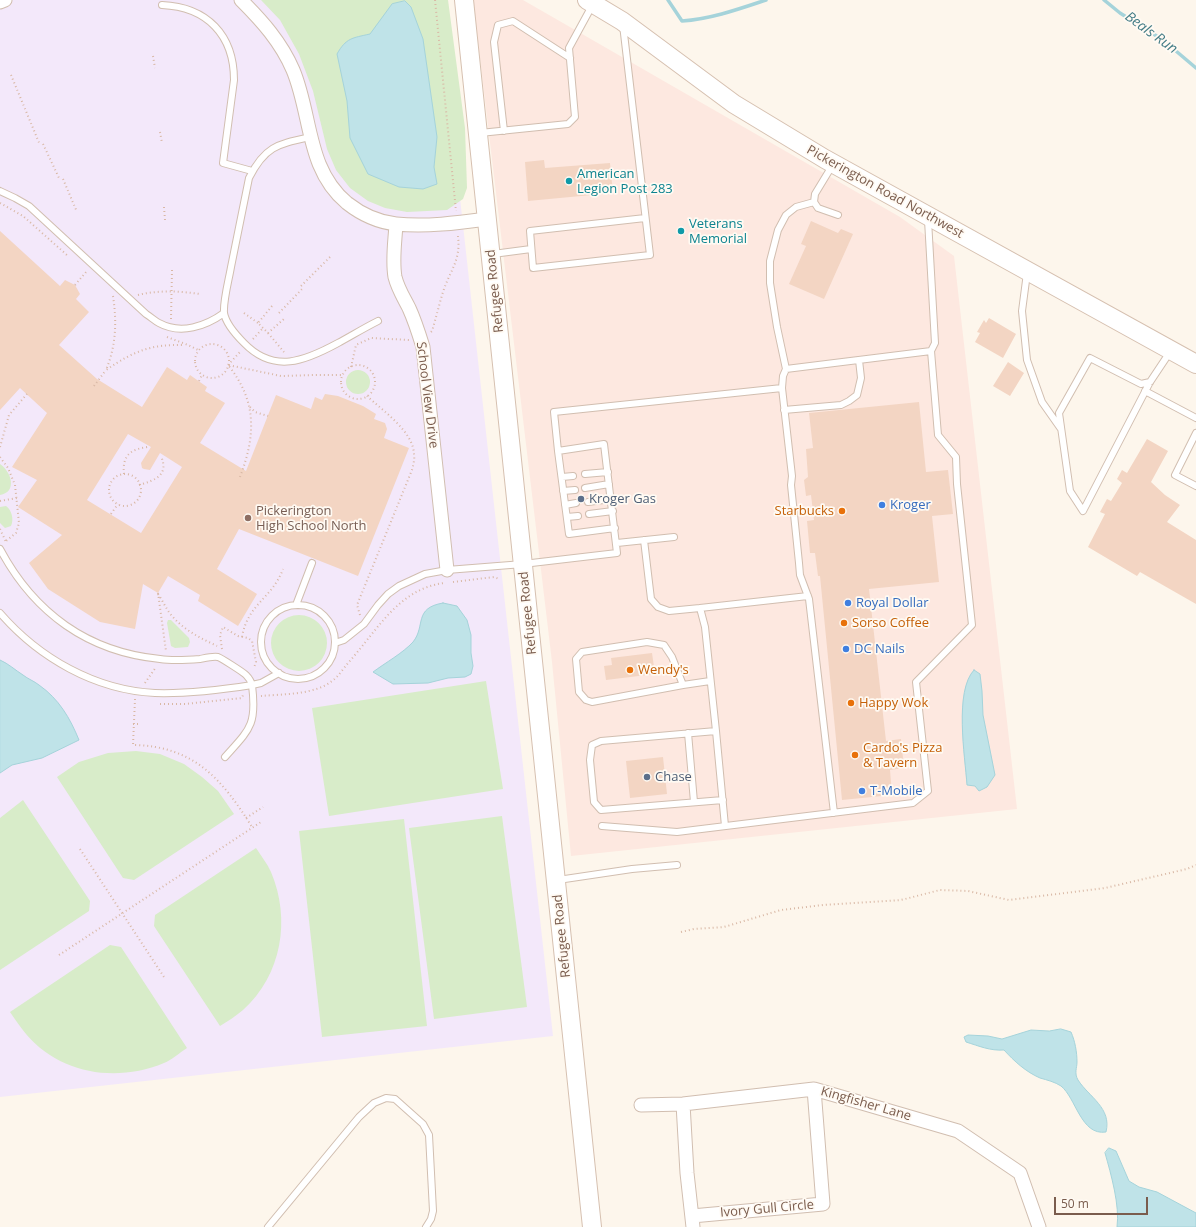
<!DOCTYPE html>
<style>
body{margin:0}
#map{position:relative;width:1196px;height:1227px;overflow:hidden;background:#fdf6ec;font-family:"Open Sans",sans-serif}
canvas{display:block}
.scale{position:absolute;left:1054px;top:1197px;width:94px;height:18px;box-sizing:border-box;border:2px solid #7a5c4d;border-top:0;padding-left:5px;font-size:12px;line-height:14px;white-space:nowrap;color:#7a5c4d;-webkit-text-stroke:3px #fffaf3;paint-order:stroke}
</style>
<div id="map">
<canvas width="1196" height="1227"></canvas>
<div class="scale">50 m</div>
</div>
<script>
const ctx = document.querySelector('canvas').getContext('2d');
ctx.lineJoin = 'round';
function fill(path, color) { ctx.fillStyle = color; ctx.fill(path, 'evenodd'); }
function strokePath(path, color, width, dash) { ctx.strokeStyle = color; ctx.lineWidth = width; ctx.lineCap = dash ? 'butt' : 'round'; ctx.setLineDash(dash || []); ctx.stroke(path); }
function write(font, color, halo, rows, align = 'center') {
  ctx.font = font + ' "Open Sans",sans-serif'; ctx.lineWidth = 3.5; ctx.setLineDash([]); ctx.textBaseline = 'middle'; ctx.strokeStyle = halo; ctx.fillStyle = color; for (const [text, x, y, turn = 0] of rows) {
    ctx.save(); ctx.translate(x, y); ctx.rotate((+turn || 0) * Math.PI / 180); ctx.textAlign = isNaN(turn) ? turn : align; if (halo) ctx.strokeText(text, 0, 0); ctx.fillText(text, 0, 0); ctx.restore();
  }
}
const commercial = new Path2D(`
 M473,0H523L900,217L954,256L1017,809L571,856L552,662Z`);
const education = new Path2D(`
 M0,0H438L553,1036L0,1097Z`);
const green = new Path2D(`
 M261,0H448L465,128L467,188L463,199L447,210L407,212L385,208L368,201L350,188L336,170L327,149L313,91L299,54L280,20Z
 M346 382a12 12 0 1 1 24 0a12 12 0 1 1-24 0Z
 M0,464C11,471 18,492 0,495Z
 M6,506C12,510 14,520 11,526L5,528L0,523V507Z
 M271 643a28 28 0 1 1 56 0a28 28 0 1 1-56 0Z
 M168,620H171L189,638L190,642L188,647L175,648L171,646L167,623Z
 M486,681L503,789L329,816L312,708Z
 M136,751L160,754L184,764L202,777L218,791L234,814L134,880L123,878L57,777L79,762L108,753Z
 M23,800L90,901L89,911L0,970V818Z
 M502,816L527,1007L434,1019L409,828Z
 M404,819L427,1026L322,1037L299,831Z
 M256,848C261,856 267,863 271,872C291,919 282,975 243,1010C236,1016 228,1021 220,1026L154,926L155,915Z
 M110,945L121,947L187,1048C179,1053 172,1060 164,1063C116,1083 60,1074 26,1034C20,1027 15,1019 10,1012Z`);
const water = new Path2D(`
 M405,1L411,7L423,39L437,137L434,167L437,184L423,189L399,187L368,174L350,138L347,101L337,54C346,38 352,38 370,34L392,4Z
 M443,603L457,606L467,620L471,635V653L473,666L471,674L465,677L448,678L428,683L393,684L373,672C385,663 403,653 413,642C426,626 413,608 443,603Z
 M0,660C9,664 15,670 23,675C28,679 34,681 39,685C59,699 70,718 79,740L42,758L12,765L0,773Z
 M974,670L980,674L982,691L983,715L995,775L987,787L979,791L975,786L967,785C965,756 954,691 974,670Z
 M1061,1029L1071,1032C1075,1041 1077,1052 1077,1062C1077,1068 1074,1073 1078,1080C1089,1097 1112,1108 1106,1132C1081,1136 1076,1098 1061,1086C1055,1082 1047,1080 1040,1078C1026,1072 1014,1061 1004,1050C990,1051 979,1046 966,1042L964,1037L968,1035L988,1036L1002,1039L1031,1030L1049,1031Z
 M1109,1148L1116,1151L1129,1181L1139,1187L1157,1192L1196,1213V1227H1117C1120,1206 1111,1174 1105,1153Z`);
const stream = new Path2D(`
 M668,0L682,21C711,19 739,9 766,0
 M1104,0L1120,13L1163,40L1196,68`);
const building = new Path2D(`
 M544,160L545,168L610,163L613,193L528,201L525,162Z
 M811,221L838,233L841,229L853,234L824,299L789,284L806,246L801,244Z
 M0,231L60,286L65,280L75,285L80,294L76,299L89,312L59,345L97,379L142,407L167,367L187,380L190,375L207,387L205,391L225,403L200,443L246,471L276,395L311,409L315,397L322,400L325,394L338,396L363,406L376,414L374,419L385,423L387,429L384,438L409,448L358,576L239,529L217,569L257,594L238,626L198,601L200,595L168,576L158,593L143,584L135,629L100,622L48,589L29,563L62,535L18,507L37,480L12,467L47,413L20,388L0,410ZM128,434L151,447L141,463L142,468L144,469L150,470L160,453L182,467L141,533L87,500Z
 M989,318L1016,334L1003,358L975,342L980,333L977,332L984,320L986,323Z
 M1008,362L1024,373L1010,396L993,386Z
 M919,402L926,472L948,470L953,514L932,516L939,582L869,589L886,741L901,739L904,768L890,770L892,795L842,800L820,576H818L815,553H810L807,521L814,520L811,495L806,496L804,480L808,477L806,449L813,448L809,413Z
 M1147,439L1168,451L1151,482L1165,495L1180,505L1167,522L1196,540V604L1140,572L1137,576L1088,547L1105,514L1100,512L1107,499L1111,501L1122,483L1117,479L1122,470L1127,473Z
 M652,653L655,674L606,680L604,666L612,665L611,658Z
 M663,757L667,794L630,798L626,761Z`);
const path = new Path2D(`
 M435,0L456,211
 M153,56L155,68
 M11,75L40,145
 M160,132L162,143
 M43,144L60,180
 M63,179L77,212
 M0,203L23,216L68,256
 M164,207L165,220
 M75,285L86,272
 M301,286L330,257
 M138,295C158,290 179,291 200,294
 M113,296C117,322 116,346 106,370C134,351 151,344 185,345
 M272,306L258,323L268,333L285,318
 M244,313L258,323
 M279,313L303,288
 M171,319L172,270
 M431,332L432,331C436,318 439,305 443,292C450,270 461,261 458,236
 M268,333L284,352
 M167,337L188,345L198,350
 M253,339L263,328
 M195 361a17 17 0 1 1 34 0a17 17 0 1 1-34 0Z
 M228,365L240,352
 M341 382a17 17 0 1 1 34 0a17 17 0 1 1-34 0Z
 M351,367L356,345L371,338L409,340
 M199,381L202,375
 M94,386L106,370
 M250,407L255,412L268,416
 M0,447L9,415L27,394
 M0,457L8,468L15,485L19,523L16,533L6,541
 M124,474C122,455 131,449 148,447
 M109 490a16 16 0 1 1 32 0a16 16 0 1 1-32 0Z
 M240,477C256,435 257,401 228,365L281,376L315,375H342
 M139,485C156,480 169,475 161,456
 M0,501L17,498
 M111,514L118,504
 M0,529L6,542
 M453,582L494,577L499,579
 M158,593L166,651
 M158,594C163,601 166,609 172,616C184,630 200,638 217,646
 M360,615L357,605L412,470C413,465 415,460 414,454C413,431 383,411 367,396
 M242,637C248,603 272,599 283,569
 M222,649L220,635L223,627L238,636L248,638L252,641L256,662L254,668
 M145,683L156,667
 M261,696C283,694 314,695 332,681C338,677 343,669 348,663C377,631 398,589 444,583
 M135,699L133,745C194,746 222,779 252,827
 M160,704H185L242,698L243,695
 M133,724H140
 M246,818L263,807
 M80,849L164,977
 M681,932L694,929L724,927L781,910L823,905L901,900L940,890L968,891L1009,900L1105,888L1187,869L1196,865
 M59,955L261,822`);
const lane = new Path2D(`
 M162,5C207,7 234,35 234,80L223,163L252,171
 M623,25L650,255L533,268L530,231L645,218
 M504,131L494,42L498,25L513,21L570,58
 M480,133L568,124L575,117L569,48L593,4
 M310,137C278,144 265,146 249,178C243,208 237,238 231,267C229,279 223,301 224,313C226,324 236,335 244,343C274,374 305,361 338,343C351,336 364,328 378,321
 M832,166L815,194L814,202L818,208L838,215
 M0,191L15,198L29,206L146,314C151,317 155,321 159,323C181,335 206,326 224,313
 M814,202L796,207L786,215L778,230L770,261V283L777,327L786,369L783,376L782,388L792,476L791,485L799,563L800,575L809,599L834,813
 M493,254L531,249
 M1027,273L1022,311L1027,360L1042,402L1061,429
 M786,369L931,351L935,343L928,220
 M1150,382L1141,384L1090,358L1059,413L1070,491L1083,511L1150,382L1170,352
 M1145,391L1196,418
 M784,410L841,405L849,401L857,395L861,378L859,360
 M1196,433L1175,475L1196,486
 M558,451L569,534L615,528
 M585,474L608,472
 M562,477L573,476
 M585,488L609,484
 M563,491L575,490
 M588,502L611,499
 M565,505L576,503
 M589,514L613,511
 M567,517L578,516
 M644,540L651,599L658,607L669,611L700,608L705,627L716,731
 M617,543L674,537
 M0,549C34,613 88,652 160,659C173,661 187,660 200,659C205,658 213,656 218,657C221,658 243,672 246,675C249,678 251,681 252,685C220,690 187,694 155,693C95,690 39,658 0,613
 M296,605L312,563
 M261 642a37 37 0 1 1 74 0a37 37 0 1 1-74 0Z
 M700,608L808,596
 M335,643L344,640L364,624L378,605L388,594L399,586L425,574L447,570L523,564L617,553L604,444L558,451L554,412L782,388
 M683,685L672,657L664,645L647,642L582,652L576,659L579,692L586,700L592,702L683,685L710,681
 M688,733L694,802
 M225,757C250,729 257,725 252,685L261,683L279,673
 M723,800L601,810L594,802L590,760L592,745L601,741L716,731C719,762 722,794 725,826
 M602,826L677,832L913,803L928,791L916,682L972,625L957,484L956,457L938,435L931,351
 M558,880L632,869L677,865
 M268,1227L359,1117L374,1103L386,1098L395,1099L423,1124L429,1135L433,1211L431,1219L426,1227`);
const street = new Path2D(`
 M241,0C262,21 281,42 293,70C312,115 306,169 347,203C361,214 378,222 396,224C426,227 457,223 487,219
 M0,2L5,0
 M396,224C395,242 392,260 395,277C398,289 404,298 409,308C415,321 419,334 423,347L447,570
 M683,1104L687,1173L693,1227
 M641,1105L683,1104L814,1089L958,1131L1020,1173L1039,1227
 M692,1216L823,1204L814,1089`);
const secondary = new Path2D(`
 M464,0L592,1227
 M587,0L622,21L734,104L825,159L1196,364`);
const markers = [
 [569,181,4,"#0f9aa8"],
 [681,231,4,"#0f9aa8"],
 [581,499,4,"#5c6f8a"],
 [882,505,4,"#3f7fe0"],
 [842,511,4,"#e8710a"],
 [248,518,4,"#8d6e63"],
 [848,603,4,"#3f7fe0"],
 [844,623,4,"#e8710a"],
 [846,649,4,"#3f7fe0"],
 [630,670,4,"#e8710a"],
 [851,703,4,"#e8710a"],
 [855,755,4,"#e8710a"],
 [647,777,4,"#5c6f8a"],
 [862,791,4,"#3f7fe0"]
];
const cultureNames = [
 ["American",577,174],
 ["Legion Post 283",577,189],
 ["Veterans",689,224],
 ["Memorial",689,239]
];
const streetNames = [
 ["Pickerington Road Northwest",885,192,29],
 ["Refugee Road",495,291,-96],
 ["School View Drive",427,395,83],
 ["Refugee Road",528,613,-96],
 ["Refugee Road",562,936,-96],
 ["Kingfisher Lane",866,1104,16],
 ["Ivory Gull Circle",767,1209,-5]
];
const serviceNames = [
 ["Kroger Gas",589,499],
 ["Chase",655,777]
];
const shopNames = [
 ["Kroger",890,505],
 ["Royal Dollar",856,603],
 ["DC Nails",854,649],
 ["T-Mobile",870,791]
];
const educationNames = [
 ["Pickerington",256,511],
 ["High School North",256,526]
];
const foodNames = [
 ["Starbucks",834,511,"right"],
 ["Sorso Coffee",852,623],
 ["Wendy's",638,670],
 ["Happy Wok",859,703],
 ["Cardo's Pizza",863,748],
 ["& Tavern",863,763]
];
const waterNames = [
 ["Beals Run",1151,33,36]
];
fill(commercial, '#fde8e0');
fill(education, '#f3e8fa');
fill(green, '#d8ecc9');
fill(water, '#bfe3e8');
strokePath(water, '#a5d3da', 1);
strokePath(stream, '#a5d3da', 3.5);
fill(building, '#f3d5c3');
strokePath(lane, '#d1beb0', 8);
strokePath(street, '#d1beb0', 15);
strokePath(secondary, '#d6c0b0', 20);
strokePath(path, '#d9b8a5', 2, [1, 3]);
strokePath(lane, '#fff', 6);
strokePath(street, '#fff', 13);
strokePath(secondary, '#fff', 18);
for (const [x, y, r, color] of markers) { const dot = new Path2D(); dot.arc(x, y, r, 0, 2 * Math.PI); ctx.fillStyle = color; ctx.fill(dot); strokePath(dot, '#fffaf3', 1.5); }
write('13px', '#0d838f', '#fffaf3', cultureNames, 'left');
write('13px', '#7a5c4d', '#fffaf3', streetNames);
write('13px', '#4e5e75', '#fffaf3', serviceNames, 'left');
write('13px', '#366cbe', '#fffaf3', shopNames, 'left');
write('13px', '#785e54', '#fffaf3', educationNames, 'left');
write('13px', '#c56008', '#fffaf3', foodNames, 'left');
write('italic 14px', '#437c86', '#fffaf3', waterNames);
</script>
